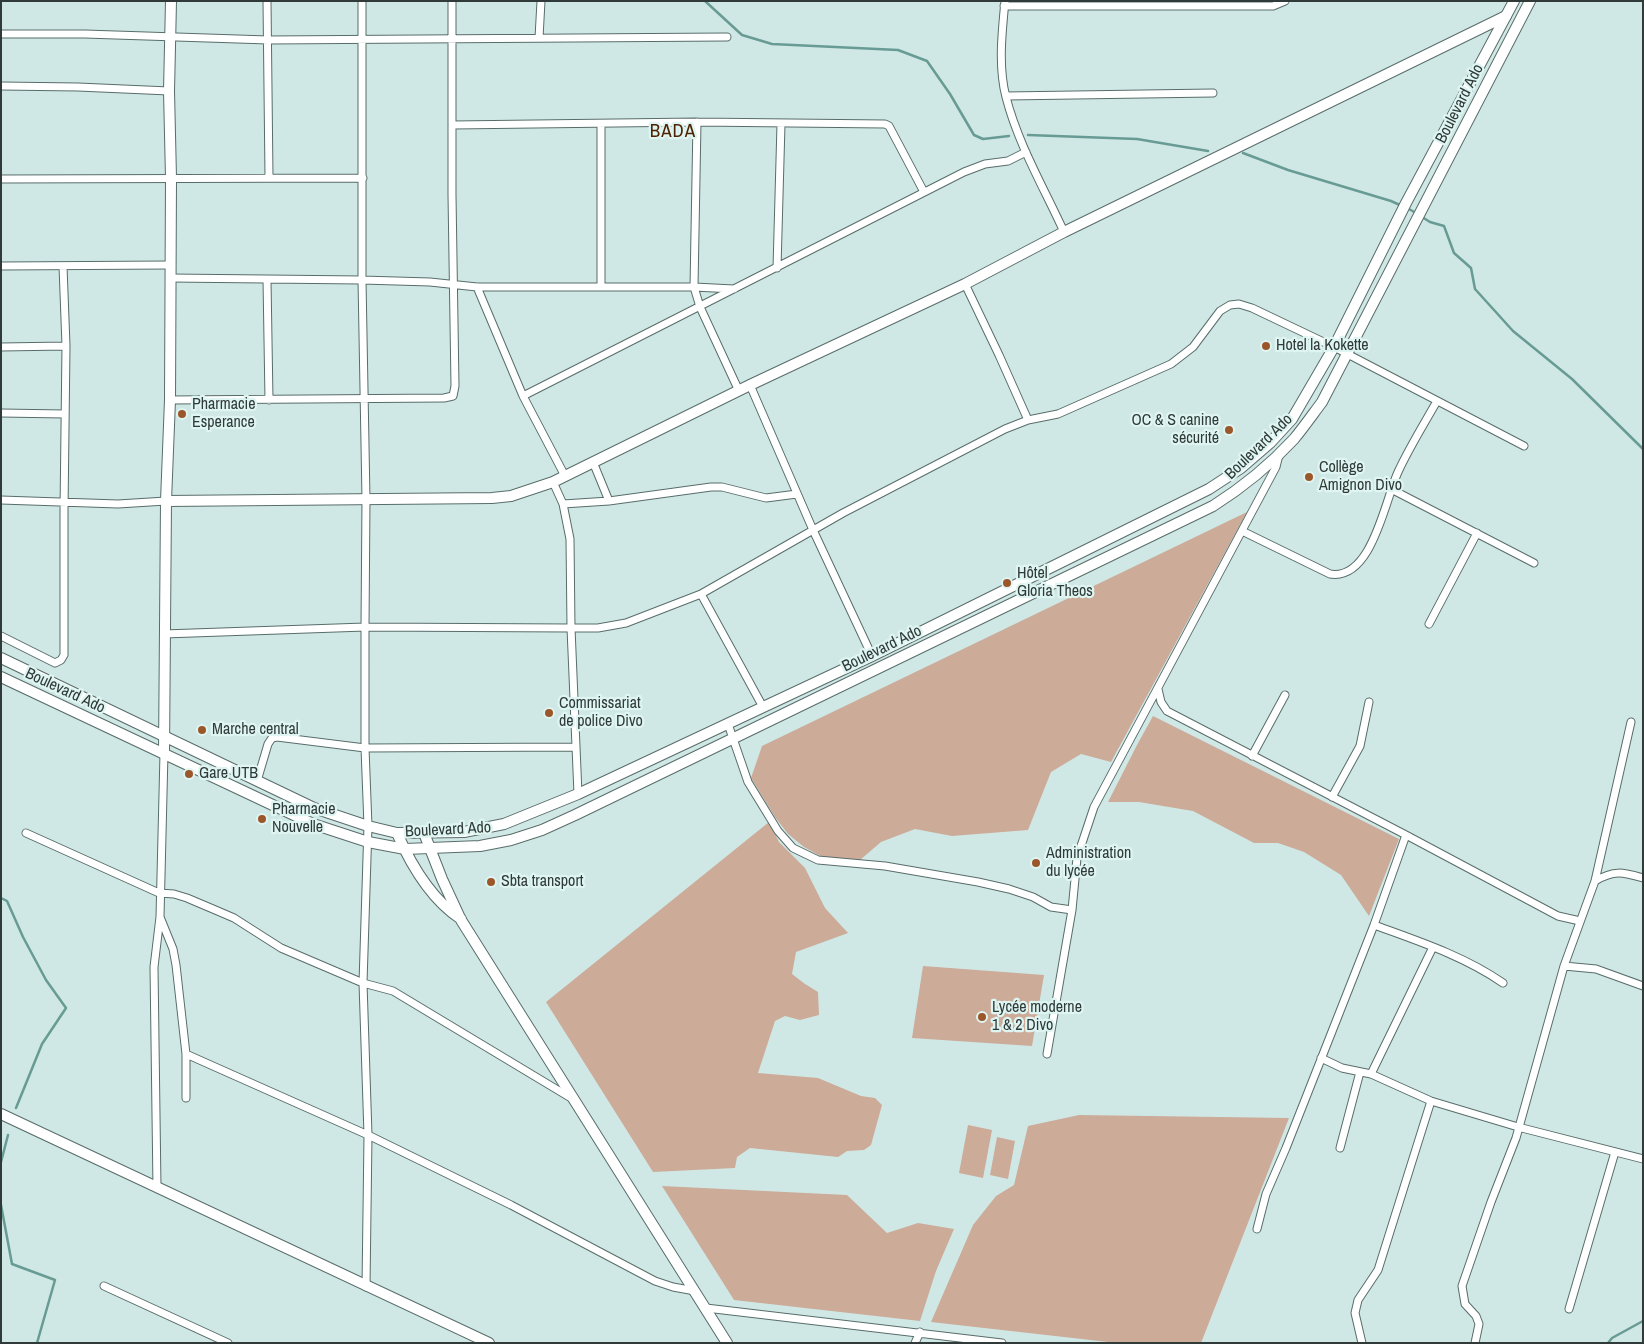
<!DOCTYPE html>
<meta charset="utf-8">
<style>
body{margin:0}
#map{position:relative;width:1644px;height:1344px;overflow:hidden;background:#d0e8e5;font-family:"Archivo Narrow",sans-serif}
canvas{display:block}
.frame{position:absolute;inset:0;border:2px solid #303a38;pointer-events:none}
</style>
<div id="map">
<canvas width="1644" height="1344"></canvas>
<div class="frame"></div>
</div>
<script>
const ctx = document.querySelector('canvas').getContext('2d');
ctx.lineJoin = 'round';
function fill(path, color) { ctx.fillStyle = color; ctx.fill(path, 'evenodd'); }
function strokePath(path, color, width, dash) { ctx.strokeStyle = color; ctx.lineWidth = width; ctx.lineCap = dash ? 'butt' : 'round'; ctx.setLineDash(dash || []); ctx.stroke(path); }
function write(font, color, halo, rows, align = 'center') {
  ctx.font = font + ' "Archivo Narrow",sans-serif'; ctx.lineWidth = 4.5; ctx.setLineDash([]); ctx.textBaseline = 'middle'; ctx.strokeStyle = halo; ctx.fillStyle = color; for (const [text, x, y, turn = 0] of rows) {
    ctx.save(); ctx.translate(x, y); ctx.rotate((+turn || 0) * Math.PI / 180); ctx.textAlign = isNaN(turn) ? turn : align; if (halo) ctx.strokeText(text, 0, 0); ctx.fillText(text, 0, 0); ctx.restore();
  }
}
const green = new Path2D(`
 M1247,512L1111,762L1081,754L1051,772L1028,830L952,836L915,829L881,842L860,860L824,858L804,847L788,834L775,817L751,778L762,746Z
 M1153,716L1399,839L1369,916L1341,875L1304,852L1278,843H1254L1193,811L1139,802H1108L1137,745Z
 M769,822L779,842L805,868L825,908L848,933L796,952L792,974L805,984L818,992L819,1015L800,1020L785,1016L775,1021L758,1073L818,1078L861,1096L875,1098L882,1105L871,1145L864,1150L847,1151L838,1157L750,1148L737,1157L735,1168L653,1172L546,1002Z
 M923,966L1044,975L1032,1046L912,1038Z
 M1079,1115L1289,1118L1201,1343H1117L931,1322L973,1225L996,1196L1014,1185L1028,1126Z
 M968,1125L992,1130L983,1178L959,1173Z
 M997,1137L1015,1141L1008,1179L990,1175Z
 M662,1186L847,1195L887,1233L918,1223L954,1229L936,1271L920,1321L734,1300Z`);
const stream = new Path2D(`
 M705,1L742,35L772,44L898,50L927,61L950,94L974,135L983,139L1009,136
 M1028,135L1137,139L1208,151
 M1243,153L1288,170L1391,201L1402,206
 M1407,208L1418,214
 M1422,217L1430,222L1444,226L1454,253L1471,268L1475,289L1513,331L1572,379L1643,449
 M1,898L7,901L23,937L46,980L66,1008L42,1044L16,1108
 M1,1162L8,1135
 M1,1205L12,1264L55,1280L37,1343
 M1608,1343L1612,1338L1643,1321`);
const street = new Path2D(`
 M267,1L269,177
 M362,1V280L366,499L365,627V748L368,826L363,983L368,1135L366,1287
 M1005,1C1002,32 998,67 1006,97C1018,144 1044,188 1064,232
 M1004,6H1273L1285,1
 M1,34H85L268,40L727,37
 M539,38L541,1
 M1,86L78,87L169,91
 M1006,96L1213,93
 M697,122L694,287L700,307L739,391
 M453,125L697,122L885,124L889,126L924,192
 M1,179L363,178
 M1,266L170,265
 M777,268L781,124
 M170,278L362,280L430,282L477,287H694L734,289
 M267,280L269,400
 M965,284L999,355L1028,420
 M477,287L523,396L565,476
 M601,287V124
 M1,347L66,346
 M750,385L813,530L872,656
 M523,396L964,172L985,164L1008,161L1026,152
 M170,400L444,398L453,396L455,386L452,195V1
 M1,413L65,414
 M593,462L609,501
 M553,482L563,504L609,501L711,487H722L766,498L797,494
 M1391,489L1534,563
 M1,500L118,504L166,501
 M563,504L570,539L571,628L578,794
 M1242,531L1330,574C1372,581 1385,500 1398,472C1409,448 1424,424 1437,401
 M701,594L763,707
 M1429,624L1477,533
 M164,634L365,627L571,628H598L626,623L701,594L843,513L1005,429L1028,420L1058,414L1171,364L1193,347L1220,311L1230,305L1239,304L1252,308L1334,347L1524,446
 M1,636L55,663L61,660L64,655V511L66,346L63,266
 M1158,689L1161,702L1167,711L1406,835L1558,916L1580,921
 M728,724L748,782L778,831L793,848L818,860L885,866L978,882L1009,889L1033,897L1051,907L1072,910
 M1252,756L1285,695
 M257,781L268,744L272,738L277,737L365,748L576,747
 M1332,797L1360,746L1369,702
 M26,833L159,893L174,894L187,898L213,909L234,918L281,948L363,983L393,991L571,1098
 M1595,881C1614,870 1622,872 1643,878
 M160,917L173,949L176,965L186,1054V1098
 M1374,925C1418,941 1464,956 1503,983
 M1564,966L1596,969L1643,986
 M186,1054L368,1135L511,1205L655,1281L673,1287L695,1291
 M1047,1054L1072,910L1077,858L1094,807L1276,467L1279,455
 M1321,1058L1342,1068L1371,1074L1431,1101L1518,1127L1643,1159
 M1371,1074L1433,947
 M1340,1148L1360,1072
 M157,1188L154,967L160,917L164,753
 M1257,1229L1266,1194L1286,1148L1374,925L1406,835
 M104,1286L228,1343
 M706,1308L1002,1343
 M1569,1309L1615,1152
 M915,1343L920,1332
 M1362,1343L1355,1313L1358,1300L1378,1270L1431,1101
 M1475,1343L1479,1324L1476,1316L1465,1304L1462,1286L1491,1202L1516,1138L1564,966L1595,881L1631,722`);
const secondary = new Path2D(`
 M166,501L492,498L511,496L553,482L750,385L965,284L1064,232L1506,16
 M164,753L166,501L170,400L171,178L169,91L171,1
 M397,833C411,865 432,900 461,919
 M424,833L442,879L461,920L727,1343
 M1,1114L489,1343`);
const primary = new Path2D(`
 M1,658L314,808L368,826L397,833L464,832L504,824L578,794L872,656L1209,489L1241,468L1270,443L1292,419L1334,347L1406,203L1514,1
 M1,677L313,824L368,842L405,849L480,846L511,840L542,830L575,815L1213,506C1243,487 1270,465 1294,439C1304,427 1313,414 1322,402L1530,1`);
const markers = [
 [1266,346,5,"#9b562a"],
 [182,414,5,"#9b562a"],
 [1229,430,5,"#9b562a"],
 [1309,477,5,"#9b562a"],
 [1007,583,5,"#9b562a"],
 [549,713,5,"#9b562a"],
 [202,730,5,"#9b562a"],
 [189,774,5,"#9b562a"],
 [262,819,5,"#9b562a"],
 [1036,863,5,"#9b562a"],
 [491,882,5,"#9b562a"],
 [982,1017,5,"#9b562a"]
];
const streetNames = [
 ["Boulevard Ado",1460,104,-63],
 ["Boulevard Ado",1259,447,-44],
 ["Boulevard Ado",882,649,-26],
 ["Boulevard Ado",65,691,25],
 ["Boulevard Ado",448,830,-3]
];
const poiNames = [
 ["Hotel la Kokette",1276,346],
 ["Pharmacie",192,405],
 ["Esperance",192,423],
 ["OC & S canine",1219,421,"right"],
 ["sécurité",1219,439,"right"],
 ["Collège",1319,468],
 ["Amignon Divo",1319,486],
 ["Hôtel",1017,574],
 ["Gloria Theos",1017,592],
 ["Commissariat",559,704],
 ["de police Divo",559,722],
 ["Marche central",212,730],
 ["Gare UTB",199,774],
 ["Pharmacie",272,810],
 ["Nouvelle",272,828],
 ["Administration",1046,854],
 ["du lycée",1046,872],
 ["Sbta transport",501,882],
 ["Lycée moderne",992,1008],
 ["1 & 2 Divo",992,1026]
];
const quarterNames = [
 ["BADA",673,132]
];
fill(green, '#ccab99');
strokePath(stream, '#679b94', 2.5);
strokePath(street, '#586d6a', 9);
strokePath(secondary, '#586d6a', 12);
strokePath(primary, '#586d6a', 12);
strokePath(street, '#fff', 7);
strokePath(secondary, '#fff', 10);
strokePath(primary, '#fff', 10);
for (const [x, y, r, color] of markers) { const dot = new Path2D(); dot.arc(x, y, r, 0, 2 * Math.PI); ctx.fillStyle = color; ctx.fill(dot); strokePath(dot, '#def5f2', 2); }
write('16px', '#303a38', '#def5f2', streetNames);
write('16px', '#303a38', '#def5f2', poiNames, 'left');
ctx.letterSpacing = '1px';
write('19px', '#502302', '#def5f2', quarterNames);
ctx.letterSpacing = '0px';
</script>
